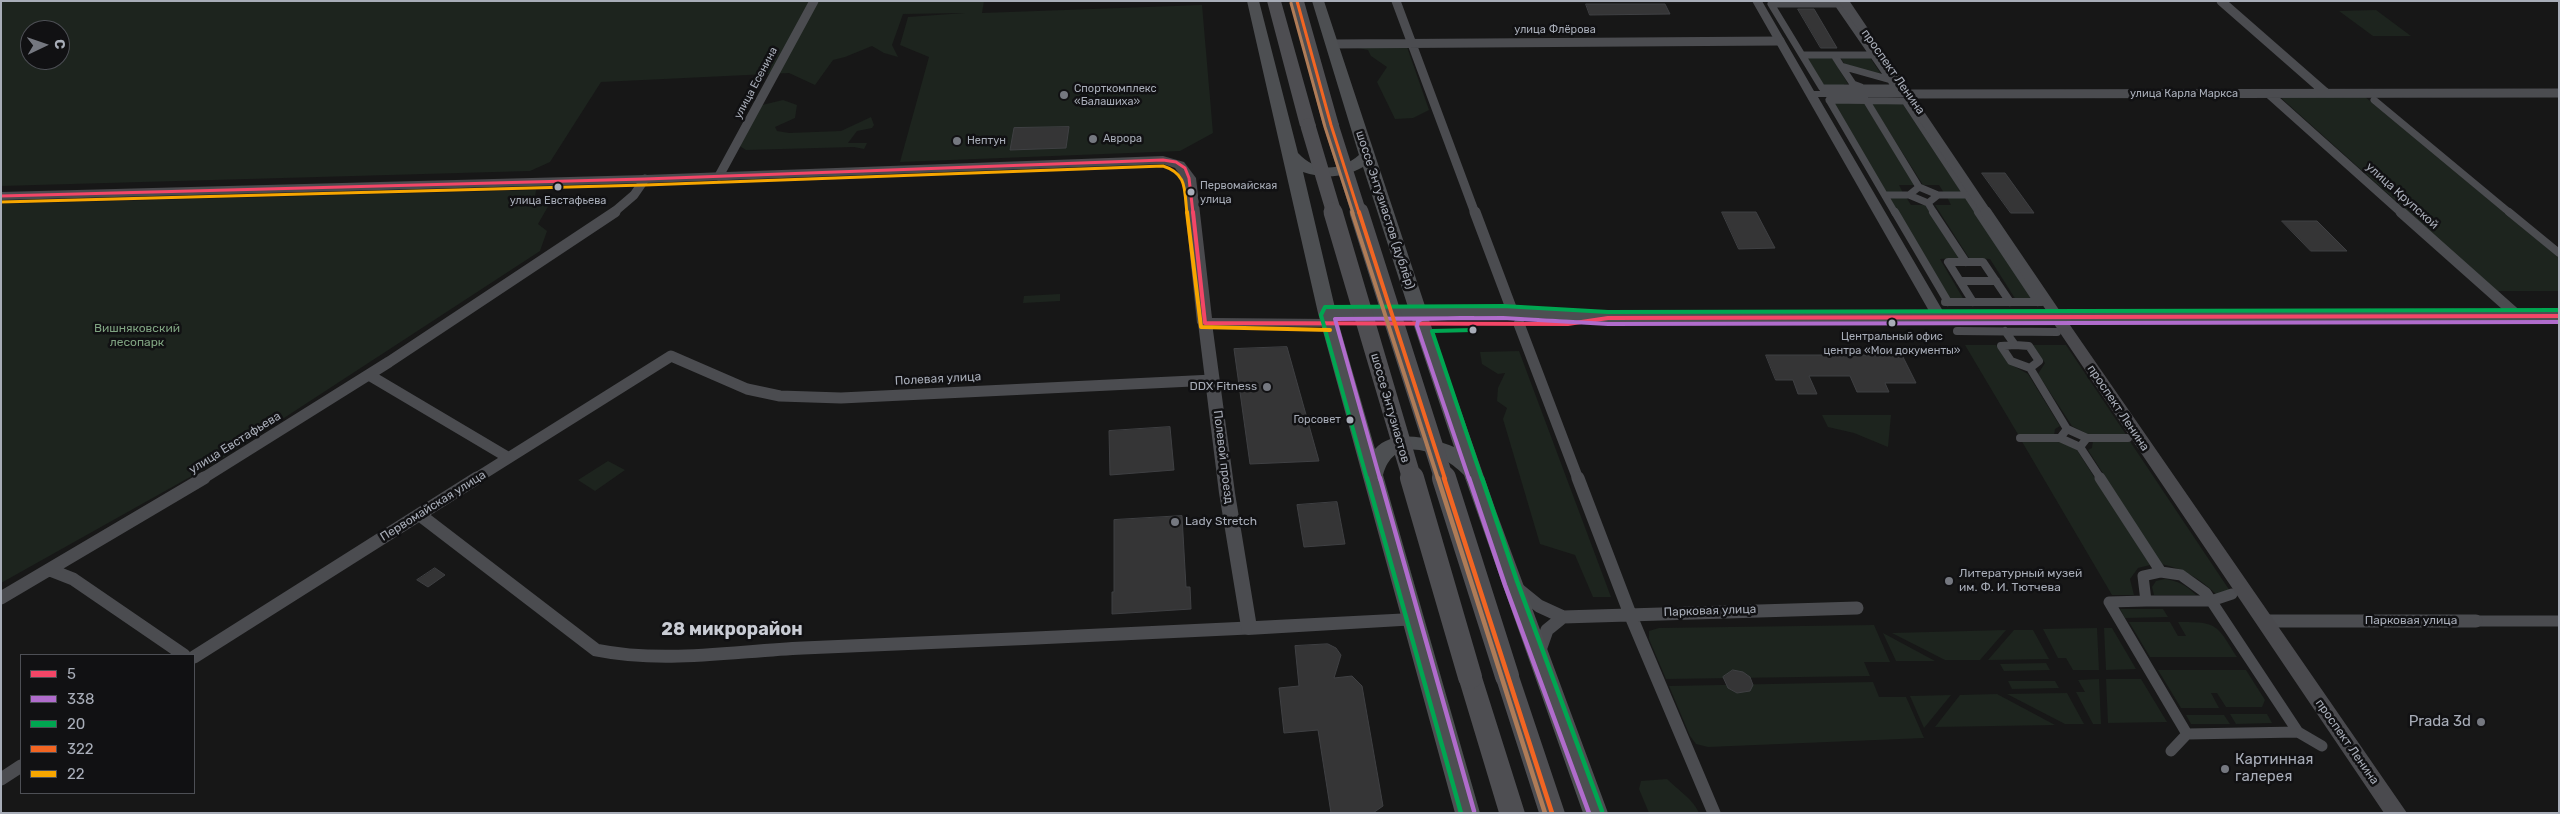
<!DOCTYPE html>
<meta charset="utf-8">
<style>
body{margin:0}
#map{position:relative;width:2560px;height:814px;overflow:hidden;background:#171717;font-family:Rubik,sans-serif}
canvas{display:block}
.frame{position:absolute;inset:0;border:2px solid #a8adb8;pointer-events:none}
.legend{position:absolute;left:20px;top:654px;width:175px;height:140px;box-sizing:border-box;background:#111113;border:1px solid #4d4f55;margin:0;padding:6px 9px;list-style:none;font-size:15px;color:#a8adb8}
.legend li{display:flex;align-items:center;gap:10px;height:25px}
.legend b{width:25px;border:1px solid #4d4f55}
.north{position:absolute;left:20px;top:20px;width:50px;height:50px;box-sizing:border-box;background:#111113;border:1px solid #4d4f55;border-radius:50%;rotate:87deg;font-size:14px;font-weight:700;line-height:20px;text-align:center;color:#a8adb8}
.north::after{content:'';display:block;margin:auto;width:18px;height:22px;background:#757880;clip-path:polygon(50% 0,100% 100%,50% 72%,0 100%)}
</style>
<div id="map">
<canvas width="2560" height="814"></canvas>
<div class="frame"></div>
<ul class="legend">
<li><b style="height:6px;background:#f34667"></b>5</li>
<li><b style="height:6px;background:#b06ccc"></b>338</li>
<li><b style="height:6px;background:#00a651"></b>20</li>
<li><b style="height:6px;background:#f26522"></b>322</li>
<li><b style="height:6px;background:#f7a600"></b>22</li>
</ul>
<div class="north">С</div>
</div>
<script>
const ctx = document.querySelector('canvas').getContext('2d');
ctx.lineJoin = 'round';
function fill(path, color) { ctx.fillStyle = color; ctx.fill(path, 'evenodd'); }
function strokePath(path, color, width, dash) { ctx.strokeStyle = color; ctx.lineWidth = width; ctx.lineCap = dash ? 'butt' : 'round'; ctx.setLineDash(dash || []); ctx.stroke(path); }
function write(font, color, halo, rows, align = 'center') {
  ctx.font = font + ' Rubik,sans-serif'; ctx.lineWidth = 5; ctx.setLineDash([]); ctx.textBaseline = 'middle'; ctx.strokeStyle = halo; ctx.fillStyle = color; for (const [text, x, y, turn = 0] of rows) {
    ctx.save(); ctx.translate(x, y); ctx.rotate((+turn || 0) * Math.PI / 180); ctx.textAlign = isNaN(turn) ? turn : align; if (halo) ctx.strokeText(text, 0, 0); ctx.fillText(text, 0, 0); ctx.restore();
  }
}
const green = new Path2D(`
 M1,1H984L982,13L1202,5L1213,133L1180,151L900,162L929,57L900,45L908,17L965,13L903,14L892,45L898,57L884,53L872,46L845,57L833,60L815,85L789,73L601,82L550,162L530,171L1,186ZM30,30H60V60H30Z
 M2376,10L2411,36H2373L2339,11Z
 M1406,44L1429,110L1413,118L1395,119L1377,82L1387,67L1371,56L1368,50L1353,47Z
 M1806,56H1831L1848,84H1844L1845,86H1824Z
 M1839,56H1869L1883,77L1846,66Z
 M2279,96H2364L2559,258V291H2496Z
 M783,100L797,105L795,118L775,127L777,131L789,133L841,131L871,117L874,125L872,128L857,131L848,143H867L864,149L854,147L746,150L738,145L762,105Z
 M1833,103H1864L1915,185H1899L1903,193H1886Z
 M1871,103H1902L1962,193H1944L1939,185H1923Z
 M536,190L535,197L550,203L538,224L547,231L540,251L215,463L1,583V204Z
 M1888,197H1906L1911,205H1927L1960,258L1940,259L1964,300H1948Z
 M1947,197H1965L2033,300H2016L1990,259L1969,258L1935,205H1951Z
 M1060,294V301L1023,303L1024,296Z
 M1965,345H1996L2008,363L2028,374L2060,426L2055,429L2054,436H2019Z
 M2033,345H2066L2127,436H2091L2072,426L2038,374L2045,363Z
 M1519,351L1611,597H1593L1575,555L1540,544L1503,419L1507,408L1497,401L1498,388L1505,373L1498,374L1482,364L1480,352Z
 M1822,415H1891L1888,447L1854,433L1828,427Z
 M2021,440H2057L2077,450L2150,565L2138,568L2130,579L2134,595H2112Z
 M2093,440H2129L2232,594H2216C2199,578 2184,569 2161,564L2088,450L2092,448Z
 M608,461L625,470L595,491L578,480Z
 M2165,579C2178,581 2186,585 2196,595H2154L2152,587L2156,581Z
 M2120,609H2163L2168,617L2125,618Z
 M2129,622H2170L2178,636H2186L2178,622C2218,622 2216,624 2237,657H2150Z
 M1874,625L1890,662H1864L1870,676L1666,679L1649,639V631L1659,628Z
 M2097,628L2099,670H2073L2066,658H2058L2043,629Z
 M2104,628H2112L2136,669L2106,670Z
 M2006,630L1980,660H1945L1892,633Z
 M2014,630H2033L2049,659L1988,660Z
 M1883,633L1935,661H1896Z
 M2046,663L2050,670L2004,671L2000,664Z
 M2158,670H2246L2265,700L2262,707H2226L2217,693H2211L2219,708H2181Z
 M2099,679L2101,724H2093L2076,692H2085L2078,680Z
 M2106,679H2141L2167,722L2108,723Z
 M2008,681H2055L2059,688L2012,689Z
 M1873,682L1879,697H1906L1924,738L1708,747L1696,744L1690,736L1669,686Z
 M2067,693L2084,724H2065L2007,694Z
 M1997,694L2055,725L1935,727L1960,695Z
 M1951,695L1924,728L1910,696Z
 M2230,714H2267L2272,723L2236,724Z
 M2186,715H2224L2230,724H2191Z
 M1667,779C1678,790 1693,799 1699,813H1649L1639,789L1641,781Z`);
const building = new Path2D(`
 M1586,4H1665L1670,14L1590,15Z
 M1798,9H1814L1837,48H1821Z
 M1069,127L1066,148L1010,150L1014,128Z
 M1982,173H2005L2034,213H2011Z
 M1722,212H1756L1775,248L1739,249Z
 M2282,221H2317L2347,251H2311Z
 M1287,347L1319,461L1250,464L1234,349Z
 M1766,355H1902L1916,383H1885L1889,392H1857L1850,376H1809L1817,394H1798L1793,380H1776Z
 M1170,427L1174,470L1110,475L1109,431Z
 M1337,502L1345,544L1304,547L1297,505Z
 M1182,516L1186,587H1190L1191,609L1112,614V592H1114V520Z
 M435,568L445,575L428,587L417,580Z
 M1328,644L1336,648L1341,655L1334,678L1352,676L1362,686L1383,806L1373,813H1331L1318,730L1284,733L1279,688L1299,686L1295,646Z
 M1733,670L1743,672L1750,677L1753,685L1750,691L1737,693L1728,688L1723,677Z`);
const pedestrianFar2 = new Path2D(`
 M1771,4H1838L1896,88H1822Z
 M1803,55H1834
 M1841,66L1834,55H1874
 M1861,87L1853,84L1841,66L1891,80
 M1829,100L1905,101L1979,213
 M1829,100L1895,213
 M1866,100L1919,187
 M2374,100L2510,213
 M1919,187L1938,195L1928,203L1909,195Z
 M1885,195H1909
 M1938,195H1967
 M1928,203L1934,213`);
const pedestrianFar1 = new Path2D(`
 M1895,212L1948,302
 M1933,212L1966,262
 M1978,212L2038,302
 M2509,212L2559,253
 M1960,281H1996
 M1945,302H2042
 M1973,302L1948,262H1983L2010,302
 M1957,331L2057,332
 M2005,331L2015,345L2029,346L2039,361L2030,368L2067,429
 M2015,345L2001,346L2011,361L2030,368
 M2067,429L2087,438L2080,447L2060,438Z
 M2020,438H2060
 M2087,438H2128
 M2080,447L2101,479`);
const pedestrian = new Path2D(`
 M2100,478L2161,572
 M2161,572L2181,575L2206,593L2298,732L2187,734L2109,602L2146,601L2143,576Z
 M2146,601H2211L2232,594
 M2476,621H2559
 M2298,732L2322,746
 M2171,751L2187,734`);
const minorFar2 = new Path2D(`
 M1396,1L1475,213
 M1844,1L1987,213
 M2221,1L2326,93
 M1331,44L1780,41
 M1909,94L2559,93
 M2269,94L2402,213
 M719,176L814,1
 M613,213L634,195L645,179`);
const minorFar1 = new Path2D(`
 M1475,212L1513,313
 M1986,212L2058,318
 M2401,212L2518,316
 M1519,324L1578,479
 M369,375L509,458
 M202,479L389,362L615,212
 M475,479L671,356L747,389L780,396L841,398L1213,380`);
const minor = new Path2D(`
 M1578,478L1630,614L1714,813
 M420,515L596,650C665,664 734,651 803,648C951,642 1100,635 1248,628
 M50,570L73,579L184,655
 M1518,589L1539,606L1563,617L1857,608
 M1,598L204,478
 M2263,621H2476
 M1540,650L1547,630L1563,617
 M194,657L477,478
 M1,779L21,766`);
const tertiary = new Path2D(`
 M1752,1H1762L1814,91H1909L1915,94L1909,97H1818L1947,318L1945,321L1940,322L1933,318Z
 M1205,319L1212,323L1235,493L1256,621L1412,613L1418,615L1421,620L1418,625L1248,635L1242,633L1219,493L1198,323Z`);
const secondary = new Path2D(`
 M1163,156L1184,162L1196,178L1212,318L1330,319L1338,324L1335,327L1200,326L1197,323L1182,178L1175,168L1163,164L645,183L1,200V192L645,175Z
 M2058,313L2063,315L2407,813H2384L2050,318Z`);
const primary = new Path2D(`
 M1247,1H1259L1298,153C1316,172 1339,172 1359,155L1312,1H1324L1425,306L1538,308L1608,313L2559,311V321L1608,323L1538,318L1428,317L1496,511L1608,813H1583L1464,475C1441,451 1394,432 1383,475L1480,813H1455L1318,313ZM1363,167L1408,307L1335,308L1303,172C1324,179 1343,178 1363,167ZM1397,317H1411L1454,447C1432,438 1394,428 1375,449L1337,318Z`);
const trunk = new Path2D(`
 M1267,1H1281L1316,126L1313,129L1308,131L1300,126Z
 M1290,1H1304L1339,125L1336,128H1326L1323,125Z
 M1507,666L1516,669L1519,676L1565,813H1539L1495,676L1498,669Z
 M1470,667L1479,670L1482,677L1525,813H1499L1458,677L1461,670Z`);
const trunkBridgeFar2 = new Path2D(`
 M1331,125L1359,213
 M1308,126L1334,213`);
const trunkBridgeFar1 = new Path2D(`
 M1333,212L1412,479
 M1359,212L1444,479`);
const trunkBridge = new Path2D(`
 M1412,478L1470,677
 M1444,478L1507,676`);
const bus1Far1 = new Path2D(`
 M1185,168L1189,178L1193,213
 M1,196L645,179L1163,160L1176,162L1185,168`);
const bus1 = new Path2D(`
 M1193,212L1205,323L1568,324L1608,318L2559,316`);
const bus2Far1 = new Path2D(`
 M1380,479L1335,319L1503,318L1608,324L2559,322
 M1469,479L1417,326L1418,321L1422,319L1473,318`);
const bus2 = new Path2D(`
 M1380,478L1474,811
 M1469,478L1505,585L1589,813`);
const bus3Far1 = new Path2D(`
 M1473,330L1432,331L1482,479
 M1367,479L1321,315L1325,307L1503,306L1608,312L2559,310`);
const bus3 = new Path2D(`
 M1367,478L1461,813
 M1482,478L1517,581L1602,811`);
const bus4Far2 = new Path2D(`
 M1297,1L1331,125L1359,213`);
const bus4Far1 = new Path2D(`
 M1359,212L1445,479`);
const bus4 = new Path2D(`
 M1444,478L1552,813`);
const bus5Far1 = new Path2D(`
 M1,202L645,185L1163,166C1188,174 1184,190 1187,213`);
const bus5 = new Path2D(`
 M1187,212L1201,327L1330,330`);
const bus6Far2 = new Path2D(`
 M1291,3L1325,127L1353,213`);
const bus6Far1 = new Path2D(`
 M1352,212L1438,479`);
const bus6 = new Path2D(`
 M1438,478L1545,813`);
const markers = [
 [1064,95,5,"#757880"],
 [1093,139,5,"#757880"],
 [957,141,5,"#757880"],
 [558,187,4.5,"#a8adb8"],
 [1191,192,4.5,"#a8adb8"],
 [1892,323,4.5,"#a8adb8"],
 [1473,330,4.5,"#a8adb8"],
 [1267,387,5,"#757880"],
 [1350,420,4.5,"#a8adb8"],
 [1175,522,5,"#757880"],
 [1949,581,5,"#757880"],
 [2481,722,5,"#757880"],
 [2225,769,5,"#757880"]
];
const farStreetnames = [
 ["улица Флёрова",1555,30],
 ["улица Есенина",756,83,-62],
 ["улица Карла Маркса",2184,94]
];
const farPoinames = [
 ["Спорткомплекс",1074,89],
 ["«Балашиха»",1074,102],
 ["Аврора",1103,139],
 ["Нептун",967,141]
];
const busNames = [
 ["Первомайская",1200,186,"left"],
 ["улица",1200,200,"left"],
 ["улица Евстафьева",558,201],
 ["Центральный офис",1892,337],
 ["центра «Мои документы»",1892,351],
 ["Горсовет",1341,420,"right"]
];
const streetNames = [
 ["проспект Ленина",1893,72,55],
 ["улица Крупской",2402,196,42],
 ["шоссе Энтузиастов (дублёр)",1385,210,72],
 ["Полевая улица",938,379,-3],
 ["шоссе Энтузиастов",1390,408,74],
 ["проспект Ленина",2118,408,56],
 ["улица Евстафьева",235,443,-32],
 ["Полевой проезд",1223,457,83],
 ["Первомайская улица",433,506,-32],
 ["Парковая улица",1710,611,-2],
 ["Парковая улица",2411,621],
 ["проспект Ленина",2347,742,55]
];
const parkNames = [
 ["Вишняковский",137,329],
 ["лесопарк",137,343]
];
const poiNames = [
 ["DDX Fitness",1257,387,"right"],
 ["Lady Stretch",1185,522],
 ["Литературный музей",1959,574],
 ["им. Ф. И. Тютчева",1959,588]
];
const nearPoinames = [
 ["Prada 3d",2471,722],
 ["Картинная",2235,760,"left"],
 ["галерея",2235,777,"left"]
];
const districtNames = [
 ["28 микрорайон",732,630]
];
fill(green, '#1d241e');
fill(building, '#353536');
strokePath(building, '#3f4043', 1);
strokePath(pedestrianFar2, '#4b4c50', 7);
strokePath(pedestrianFar1, '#4b4c50', 8);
strokePath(pedestrian, '#4b4c50', 11);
strokePath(minorFar2, '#4b4c50', 9);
strokePath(minorFar1, '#4b4c50', 11);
strokePath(minor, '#4b4c50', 13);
fill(tertiary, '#4b4c50');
fill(secondary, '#4a4a4e');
fill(primary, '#4d4f52');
fill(trunk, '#4e4e52');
strokePath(trunkBridgeFar2, '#4e4e52', 15);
strokePath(trunkBridgeFar1, '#4e4e52', 19);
strokePath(trunkBridge, '#4e4e52', 24);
strokePath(bus1Far1, '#f34667', 3);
strokePath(bus1, '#f34667', 4);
strokePath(bus2Far1, '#b06ccc', 4);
strokePath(bus2, '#b06ccc', 4.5);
strokePath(bus3Far1, '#00a651', 4);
strokePath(bus3, '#00a651', 4.5);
strokePath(bus4Far2, '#f26522', 3);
strokePath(bus4Far1, '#f26522', 4);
strokePath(bus4, '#f26522', 4.5);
strokePath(bus5Far1, '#f7a600', 3);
strokePath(bus5, '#f7a600', 4);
strokePath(bus6Far2, '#b07c57', 3);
strokePath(bus6Far1, '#b07c57', 4);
strokePath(bus6, '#b07c57', 4.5);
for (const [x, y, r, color] of markers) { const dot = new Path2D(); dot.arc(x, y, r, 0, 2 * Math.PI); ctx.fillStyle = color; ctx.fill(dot); strokePath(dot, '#111113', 2); }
write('11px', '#a8adb8', '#111113', farStreetnames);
write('11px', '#a8adb8', '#111113', farPoinames, 'left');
write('11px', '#a8adb8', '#111113', busNames);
write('12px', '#a8adb8', '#111113', streetNames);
write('12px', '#7fa381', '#111113', parkNames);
write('12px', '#a8adb8', '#111113', poiNames, 'left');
write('15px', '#a8adb8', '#111113', nearPoinames, 'right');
write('bold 18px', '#c9ccd4', '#111113', districtNames);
</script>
